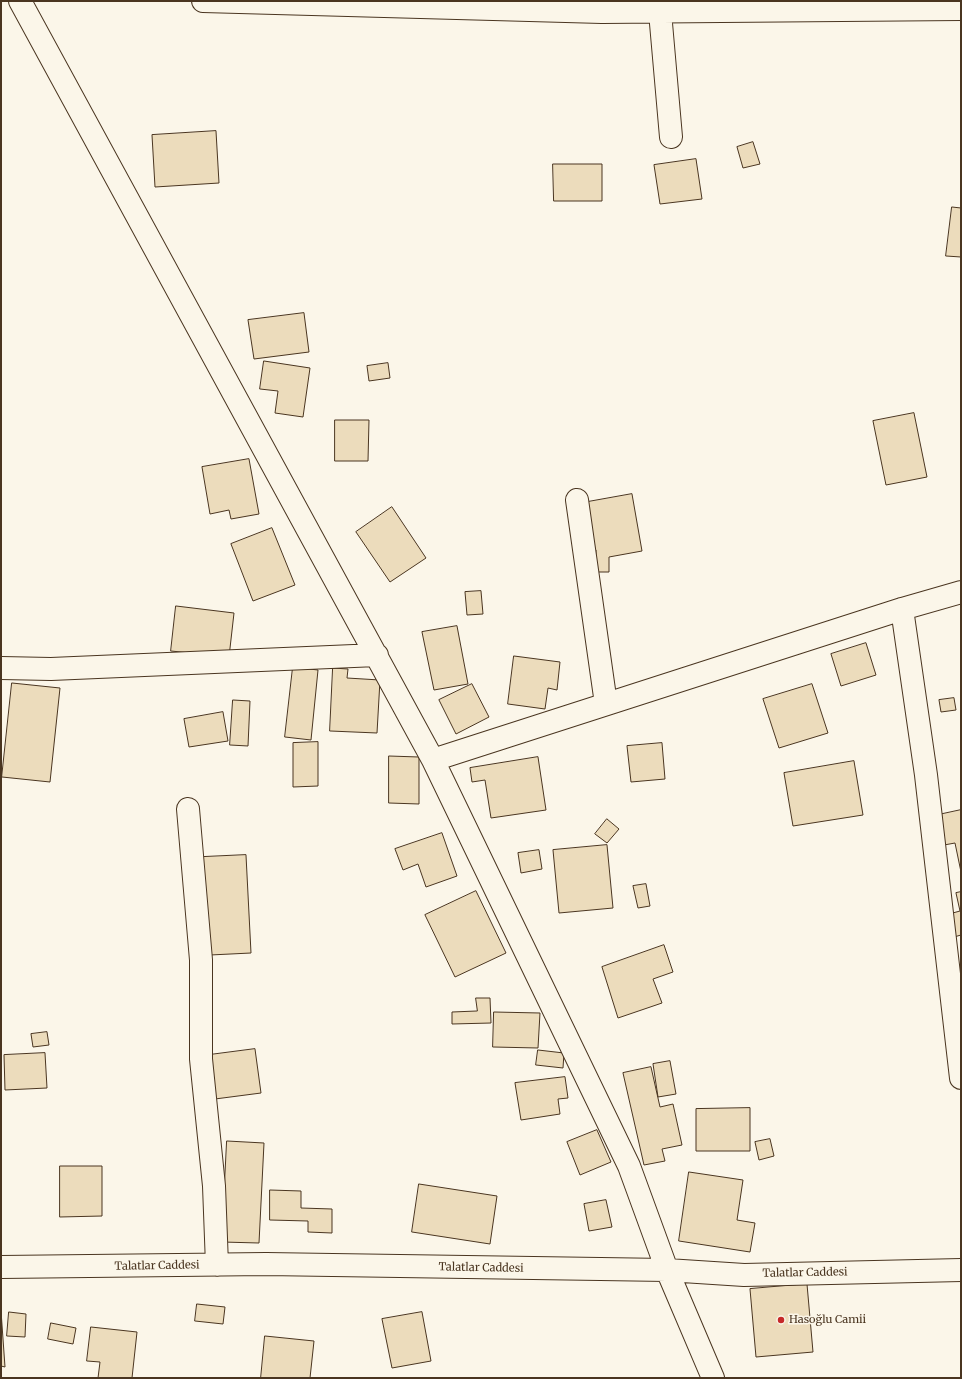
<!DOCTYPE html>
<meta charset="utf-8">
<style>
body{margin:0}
#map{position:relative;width:962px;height:1379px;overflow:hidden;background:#fbf6e9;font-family:Merriweather,serif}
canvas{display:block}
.frame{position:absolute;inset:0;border:2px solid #4a3520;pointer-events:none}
</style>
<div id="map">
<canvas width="962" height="1379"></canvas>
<div class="frame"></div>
</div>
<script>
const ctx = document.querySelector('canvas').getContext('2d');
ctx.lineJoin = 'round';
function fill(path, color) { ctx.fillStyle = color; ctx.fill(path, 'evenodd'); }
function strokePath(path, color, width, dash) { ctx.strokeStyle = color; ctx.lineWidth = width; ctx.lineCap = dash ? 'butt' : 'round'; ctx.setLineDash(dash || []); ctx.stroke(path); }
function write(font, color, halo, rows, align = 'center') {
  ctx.font = font + ' Merriweather,serif'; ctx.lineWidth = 3; ctx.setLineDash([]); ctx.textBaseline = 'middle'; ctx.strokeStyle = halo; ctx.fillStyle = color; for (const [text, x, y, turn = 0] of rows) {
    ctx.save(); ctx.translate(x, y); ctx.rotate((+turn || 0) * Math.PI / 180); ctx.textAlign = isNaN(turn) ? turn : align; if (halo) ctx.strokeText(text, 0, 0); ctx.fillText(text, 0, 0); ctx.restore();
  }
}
const building = new Path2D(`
 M216,131L219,183L155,187L152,135Z
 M753,142L760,164L743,168L737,147Z
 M696,159L702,199L660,204L654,165Z
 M553,164H602V201H554Z
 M952,207L961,208V257L946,256Z
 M304,313L309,352L254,359L248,320Z
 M264,361L310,368L303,417L275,413L278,391L260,389Z
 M388,363L390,378L369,381L367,366Z
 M914,413L927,477L886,485L873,421Z
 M335,420H369L368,461H335Z
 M249,459L259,514L231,519L229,510L210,514L202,467Z
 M632,494L642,551L609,557V572H595L596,550L591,551L582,503Z
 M392,507L426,558L390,582L356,532Z
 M272,528L295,585L253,601L231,544Z
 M481,591L483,614L467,615L465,592Z
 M176,606L234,613L229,657L171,651Z
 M457,626L468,684L434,690L422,632Z
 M866,643L876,675L841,686L831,654Z
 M514,656L560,662L557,690L548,688L545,709L508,704Z
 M293,667L318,670L311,740L285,737Z
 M333,668L348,669L347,678L380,680L377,733L330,731Z
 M12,683L60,688L50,782L2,777Z
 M472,684L489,717L456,734L439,700Z
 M812,684L828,733L779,748L763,699Z
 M954,698L956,710L941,712L939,700Z
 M233,700L250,701L248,746L230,745Z
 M223,712L228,741L189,747L184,719Z
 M318,742V786L293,787V743Z
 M662,743L665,779L631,782L627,746Z
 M389,756L419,757V804L389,803Z
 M538,757L546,810L491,818L485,780L472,782L470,768Z
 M854,761L863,815L793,826L784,773Z
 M961,810V872L955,843L944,845L938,815Z
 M607,819L619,829L607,843L595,834Z
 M442,833L457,876L426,887L418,864L403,870L395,849Z
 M607,845L613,908L559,913L553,850Z
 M539,850L542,869L521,873L518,853Z
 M246,855L251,953L210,955L203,857Z
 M646,884L650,906L638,908L633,886Z
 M476,891L506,953L455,977L425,915Z
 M961,892V935L954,937L949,914L960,911L956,893Z
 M664,945L673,972L653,979L662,1003L618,1018L602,967Z
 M476,998H490L491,1023L452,1024V1012L477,1011Z
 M494,1012L540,1013L538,1048L493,1047Z
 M47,1032L49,1045L33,1047L31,1034Z
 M255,1049L261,1093L215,1099L209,1055Z
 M538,1050L564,1053L563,1068L536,1065Z
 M45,1053L47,1088L5,1090L4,1055Z
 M670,1061L676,1094L658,1097L653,1064Z
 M651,1067L660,1107L673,1104L682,1145L662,1149L665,1161L644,1165L623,1073Z
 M565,1077L568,1098L558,1099L560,1114L521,1120L515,1083Z
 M750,1108V1151H696V1109Z
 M597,1130L611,1162L580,1175L567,1142Z
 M770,1139L774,1156L759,1160L755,1142Z
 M227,1141L264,1143L259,1243L222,1242Z
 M60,1166H102V1216L60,1217Z
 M689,1172L743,1180L737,1220L755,1223L750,1252L679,1241Z
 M419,1184L497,1196L490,1244L412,1232Z
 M270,1190L301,1191V1208L332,1209V1233L308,1232V1221L270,1220Z
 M606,1200L612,1227L589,1231L584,1204Z
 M807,1284L813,1352L756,1357L750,1289Z
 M197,1304L225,1307L223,1324L195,1321Z
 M1,1311L5,1367L1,1366Z
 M9,1312L26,1314L25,1337L7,1336Z
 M422,1312L431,1361L392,1368L382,1319Z
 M51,1323L76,1328L73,1344L48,1339Z
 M91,1327L137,1332L132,1378H98L100,1362L87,1361Z
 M265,1336L314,1341L310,1378H261Z`);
const minor = new Path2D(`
 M20,1L433,760L629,1166L667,1270L713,1378
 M203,1L602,12L961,9
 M660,12L671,137
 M577,500L606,704
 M902,609L926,775L961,1078
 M1,668L51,669L377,655
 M433,760L902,609L961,592
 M188,809L201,960V1059L214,1186L217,1265
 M1,1267L266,1264L667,1270L744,1275L961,1270`);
const markers = [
 [781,1320,4,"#c62828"]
];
const streetNames = [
 ["Talatlar Caddesi",157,1266,-1],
 ["Talatlar Caddesi",481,1268,1],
 ["Talatlar Caddesi",805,1273,-1]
];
const poiNames = [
 ["Hasoğlu Camii",789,1320]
];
fill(building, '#ecdcbc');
strokePath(building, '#4a3520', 1);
strokePath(minor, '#4a3520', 24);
strokePath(minor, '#fbf6e9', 22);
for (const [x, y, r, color] of markers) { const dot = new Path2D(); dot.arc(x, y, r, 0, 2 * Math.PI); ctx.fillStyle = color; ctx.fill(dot); strokePath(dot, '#fbf6e9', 1.5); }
write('11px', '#4a3520', '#fbf6e9', streetNames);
write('11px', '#4a3520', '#fbf6e9', poiNames, 'left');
</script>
